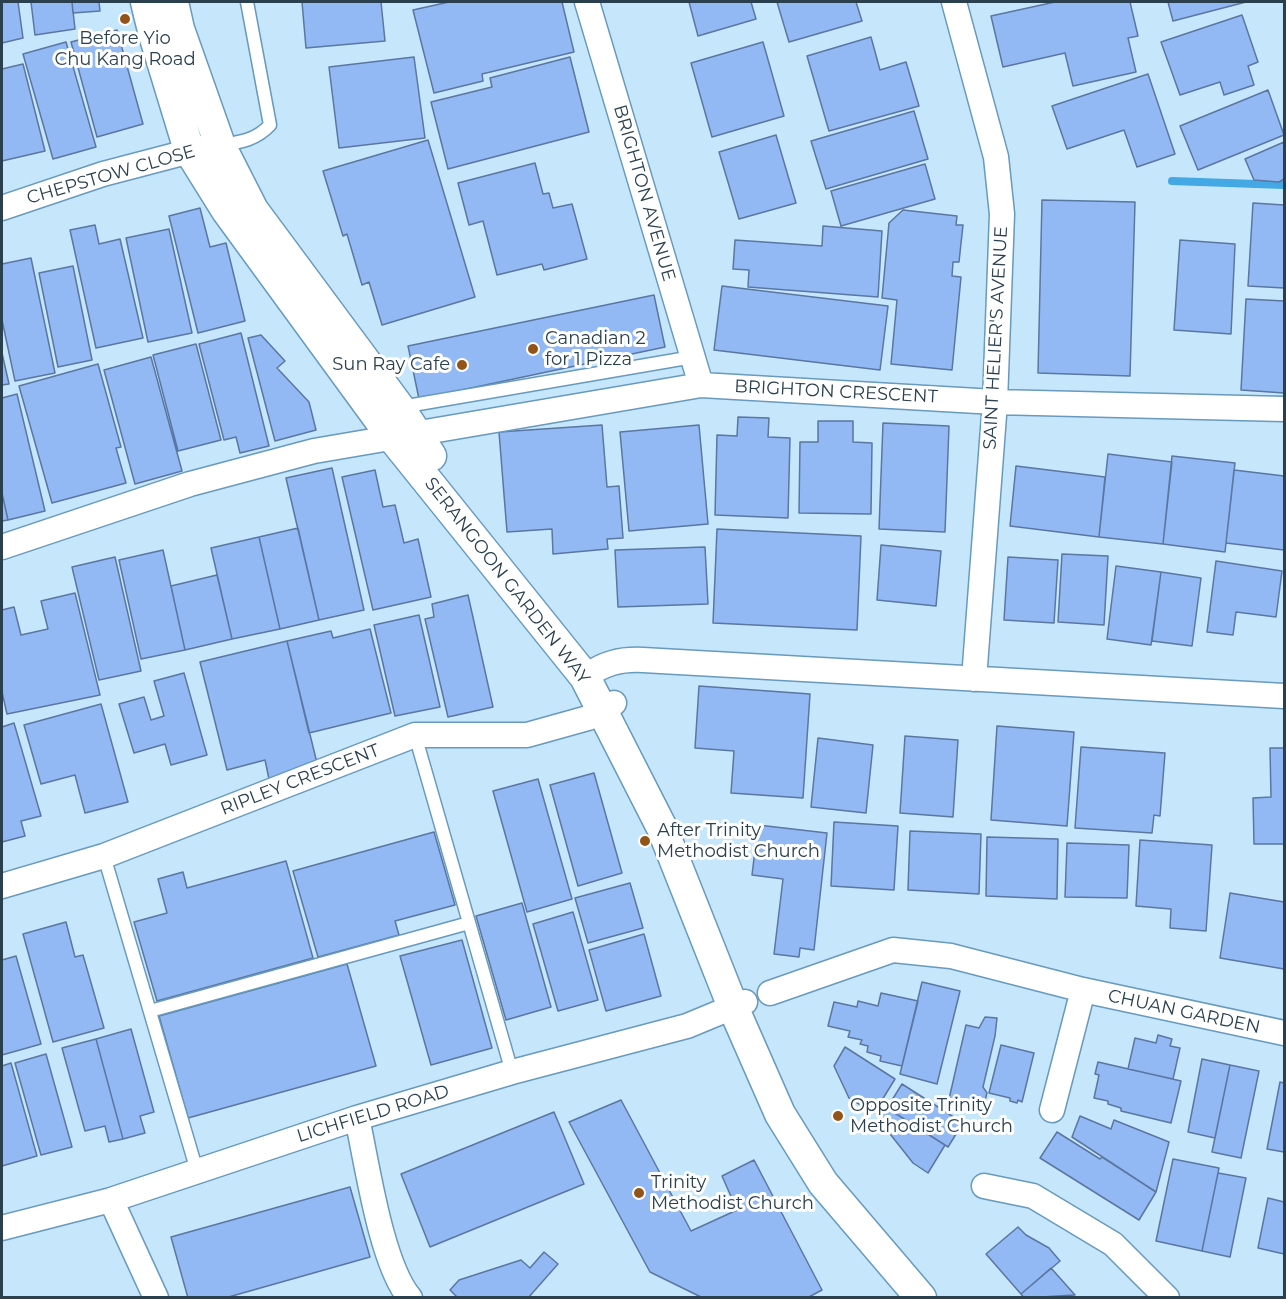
<!DOCTYPE html>
<style>
body{margin:0}
#map{position:relative;width:1286px;height:1299px;overflow:hidden;background:#c6e6fc;font-family:Montserrat,sans-serif}
canvas{display:block}
.frame{position:absolute;inset:0;border:3px solid #2a404e;pointer-events:none}
</style>
<div id="map">
<canvas width="1286" height="1299"></canvas>
<div class="frame"></div>
</div>
<script>
const ctx = document.querySelector('canvas').getContext('2d');
ctx.lineJoin = 'round';
function strokePath(path, color, width, dash) { ctx.strokeStyle = color; ctx.lineWidth = width; ctx.lineCap = dash ? 'butt' : 'round'; ctx.setLineDash(dash || []); ctx.stroke(path); }
function fill(path, color) { ctx.fillStyle = color; ctx.fill(path, 'evenodd'); }
function write(font, color, halo, rows, align = 'center') {
  ctx.font = font + ' Montserrat,sans-serif'; ctx.lineWidth = 6; ctx.setLineDash([]); ctx.textBaseline = 'middle'; ctx.strokeStyle = halo; ctx.fillStyle = color; for (const [text, x, y, turn = 0] of rows) {
    ctx.save(); ctx.translate(x, y); ctx.rotate((+turn || 0) * Math.PI / 180); ctx.textAlign = isNaN(turn) ? turn : align; if (halo) ctx.strokeText(text, 0, 0); ctx.fillText(text, 0, 0); ctx.restore();
  }
}
const stream = new Path2D(`
 M1172,181L1284,185`);
const building = new Path2D(`
 M2,2H18L23,38L2,43Z
 M31,2H72L75,29L35,35Z
 M72,2H99L100,11L73,13Z
 M302,2H381L385,41L306,48Z
 M449,2H562L574,52L482,74L483,81L434,93L413,10Z
 M689,2H751L756,19L698,36Z
 M777,2H856L862,21L789,42Z
 M1055,2H1130L1138,36L1128,38L1136,72L1073,86L1065,53L1003,67L991,16Z
 M1168,2H1246L1173,21Z
 M1242,15L1258,62L1248,66L1254,85L1224,95L1220,82L1180,95L1161,42Z
 M117,30L143,124L97,137L71,42Z
 M871,37L880,70L906,62L919,106L829,131L807,56Z
 M66,42L96,147L53,159L23,54Z
 M763,42L784,116L712,137L691,63Z
 M414,57L425,138L339,148L329,67Z
 M570,57L589,132L448,169L431,102L492,87L490,78Z
 M23,64L45,151L2,161V69Z
 M1148,74L1175,154L1137,167L1124,130L1067,149L1052,106Z
 M1268,90L1284,135L1198,170L1180,126Z
 M914,111L928,159L826,189L811,141Z
 M776,135L796,203L739,219L719,152Z
 M428,140L475,297L382,325L369,282L362,285L347,234L343,236L323,171Z
 M1284,142V179L1279,182L1254,180L1245,159Z
 M535,163L543,194L549,193L553,208L572,204L587,259L544,270L542,264L497,275L483,221L469,225L458,183Z
 M925,164L935,199L841,226L831,191Z
 M1042,200L1135,202L1130,376L1038,373Z
 M1253,203L1284,205V288L1248,286Z
 M200,208L210,247L226,243L245,321L198,333L169,216Z
 M903,210L957,216L956,225H963L959,262H953L952,276L961,277L952,370L891,364L897,300L882,298L889,223Z
 M95,225L99,244L120,239L143,338L96,348L70,230Z
 M823,226L882,231L878,297L748,287L749,270L733,269L735,240L822,246Z
 M169,229L192,333L148,342L126,238Z
 M1180,240L1235,244L1231,334L1174,330Z
 M31,258L55,373L15,381L2,320V264Z
 M73,266L92,360L58,367L39,273Z
 M722,286L888,306L880,370L714,350Z
 M654,295L665,347L419,399L408,346Z
 M1246,299L1284,301V393L1241,390Z
 M241,333L269,446L240,453L236,437L224,440L199,344Z
 M261,335L285,361L277,368L309,402L316,430L275,441L248,338Z
 M196,344L221,440L178,451L153,355Z
 M2,353L9,384L2,385Z
 M151,357L182,471L135,484L104,370Z
 M98,364L121,447L116,448L126,483L52,503L19,386Z
 M17,394L45,511L8,520L2,493V398Z
 M738,417L769,418L768,437L790,438L788,518L715,515L717,435L737,436Z
 M818,421H853V442L872,443L871,514L799,513L800,442H818Z
 M883,423L949,426L945,532L879,529Z
 M602,425L607,487L619,486L623,538L607,539L608,549L553,554L552,529L507,532L499,432Z
 M699,425L708,524L629,531L620,432Z
 M1108,454L1172,462L1163,544L1099,537Z
 M1172,456L1235,463L1225,552L1163,544Z
 M1016,466L1105,477L1099,537L1010,526Z
 M332,468L364,610L319,620L286,478Z
 M375,470L383,507L395,505L404,543L418,539L431,597L373,610L342,477Z
 M1234,470L1284,476V550L1226,543Z
 M2,493L8,520L2,521Z
 M298,528L319,620L280,629L259,537Z
 M717,529L861,536L857,630L713,623Z
 M259,537L280,629L232,639L211,548Z
 M881,545L941,551L936,606L877,600Z
 M705,547L708,604L618,607L615,550Z
 M163,550L185,650L141,659L119,560Z
 M1062,554L1108,556L1104,625L1058,622Z
 M115,557L141,671L99,680L72,567Z
 M1008,557L1058,560L1054,623L1004,620Z
 M1216,561L1282,571L1276,617L1236,612L1233,635L1207,632Z
 M1116,566L1161,572L1151,645L1107,639Z
 M1161,572L1201,578L1192,646L1152,641Z
 M217,575L232,639L185,650L171,586Z
 M75,593L100,695L7,714L2,692V610L14,607L21,635L48,629L41,601Z
 M468,595L493,707L448,717L425,619L434,617L432,604Z
 M419,615L440,707L395,716L374,625Z
 M370,629L391,713L309,733L287,641L331,631L333,638Z
 M287,641L318,767L269,779L265,760L227,770L200,662Z
 M184,673L207,755L171,765L165,744L134,753L119,704L144,697L151,720L164,716L154,681Z
 M699,686L810,694L803,798L731,793L734,751L695,748Z
 M101,704L128,802L85,813L75,775L41,784L24,725Z
 M14,723L41,816L21,821L25,836L2,842V727Z
 M997,726L1074,732L1067,826L991,820Z
 M905,736L958,740L953,817L900,813Z
 M818,738L873,745L866,813L811,807Z
 M1081,747L1165,753L1160,816L1154,815L1152,833L1075,828Z
 M1270,748H1284V844H1254L1253,798L1271,797Z
 M594,773L622,873L578,886L550,785Z
 M538,779L572,899L527,912L493,791Z
 M834,822L898,826L894,890L831,886Z
 M758,825L827,833L814,950L800,948L799,957L774,954L783,879L752,875Z
 M910,831L981,834L979,894L908,890Z
 M434,832L455,905L395,921L399,935L318,957L293,871Z
 M987,837L1058,839L1057,899L986,896Z
 M1140,840L1212,845L1206,931L1170,928L1171,909L1136,906Z
 M1067,843L1129,845L1127,898L1065,897Z
 M286,861L313,958L157,1001L134,922L167,913L158,879L183,872L187,888Z
 M630,883L643,928L588,943L575,898Z
 M1230,893L1284,902V969L1220,958Z
 M522,903L551,1007L506,1020L476,916Z
 M573,912L598,1000L558,1011L533,924Z
 M66,922L75,957L83,955L104,1028L53,1042L23,934Z
 M644,934L661,996L606,1011L589,950Z
 M462,940L492,1048L431,1065L400,956Z
 M16,956L41,1044L2,1055V960Z
 M347,964L376,1066L188,1118L159,1016Z
 M922,982L960,991L937,1084L900,1074Z
 M881,993L918,1001L902,1066L880,1061L881,1056L867,1052L868,1046L860,1044L862,1040L848,1037L850,1031L828,1026L834,1002L857,1007L858,1001L878,1006Z
 M985,1017L997,1018L995,1036L983,1087L987,1093L983,1108L977,1111L949,1099L966,1025L979,1028Z
 M131,1029L154,1112L140,1116L145,1133L123,1139L96,1039Z
 M1158,1035L1172,1039L1170,1046L1180,1048L1173,1079L1128,1069L1135,1038L1156,1043Z
 M96,1039L123,1139L109,1142L105,1126L85,1131L62,1048Z
 M1001,1045L1034,1053L1022,1102L1018,1100L1017,1103L1010,1101V1098L989,1093Z
 M845,1047L895,1079L874,1113L849,1098L834,1066Z
 M46,1054L72,1147L41,1155L15,1063Z
 M1202,1059L1230,1065L1215,1138L1188,1132Z
 M1098,1062L1181,1081L1171,1123L1121,1111V1108L1108,1104V1101L1094,1098L1099,1075L1095,1074Z
 M11,1063L37,1156L2,1166V1066Z
 M1230,1065L1259,1071L1241,1158L1212,1152Z
 M1280,1082L1284,1083V1152L1267,1149Z
 M902,1084L963,1123L948,1147L887,1108Z
 M621,1100L691,1231L737,1210L722,1176L754,1160L822,1290L807,1298H703L650,1272L569,1122Z
 M887,1108L945,1145L928,1173L913,1163L879,1120Z
 M554,1112L584,1184L430,1247L401,1174Z
 M1080,1116L1111,1129L1114,1120L1169,1142L1156,1192L1072,1137Z
 M1057,1132L1100,1159L1102,1157L1156,1192L1139,1220L1040,1158Z
 M1173,1159L1219,1168L1202,1251L1156,1241Z
 M1218,1173L1246,1178L1230,1257L1202,1251Z
 M350,1187L370,1257L225,1298H188L171,1237Z
 M1268,1198L1284,1202V1254L1258,1248Z
 M1018,1227L1026,1235L1049,1248L1060,1261L1021,1294L986,1254Z
 M544,1252L558,1264L528,1298H458L450,1290L459,1280L521,1260L530,1268Z
 M1051,1268L1075,1295L1024,1298L1021,1294Z`);
const service = new Path2D(`
 M221,145C241,142 256,140 270,125L247,2
 M401,407L693,357
 M415,735L512,1072
 M104,856L197,1171
 M150,1011L469,923`);
const minor = new Path2D(`
 M587,2L701,385
 M954,2L996,157L1002,214L995,402L974,679
 M2,208L103,174L206,147
 M2,547L190,484L314,451L701,385L995,402L1284,409
 M585,677C604,663 620,659 643,660L1284,696
 M2,886L104,856L415,735H527L588,718L614,703
 M770,993L893,950L951,956L1083,990L1284,1033
 M1052,1110L1083,990
 M357,1118C367,1163 381,1264 410,1298
 M984,1186L1033,1196L1113,1244L1167,1298
 M111,1200L156,1298
 M2,1228L111,1200L357,1118L512,1072L687,1026L745,1002`);
const tertiary = new Path2D(`
 M146,2L154,35L189,150L227,211L392,437L585,677L662,828L733,1007L780,1114L823,1183L921,1298
 M173,2L179,29L220,145L253,210L399,407L431,456`);
const markers = [
 [125,19,6,"#925419"],
 [533,349,6,"#925419"],
 [462,365,6,"#925419"],
 [645,841,6,"#925419"],
 [838,1116,6,"#925419"],
 [639,1193,6,"#925419"]
];
const poiNames = [
 ["Before Yio",125,39,"center"],
 ["Chu Kang Road",125,60,"center"],
 ["Canadian 2",545,339],
 ["for 1 Pizza",545,360],
 ["Sun Ray Cafe",450,365,"right"],
 ["After Trinity",657,831],
 ["Methodist Church",657,852],
 ["Opposite Trinity",850,1106],
 ["Methodist Church",850,1127],
 ["Trinity",651,1183],
 ["Methodist Church",651,1204]
];
const streetNames = [
 ["CHEPSTOW CLOSE",111,175,-16],
 ["BRIGHTON AVENUE",644,193,74],
 ["SAINT HELIER'S AVENUE",996,338,-87],
 ["BRIGHTON CRESCENT",836,392,3],
 ["SERANGOON GARDEN WAY",507,581,52],
 ["RIPLEY CRESCENT",300,780,-21],
 ["CHUAN GARDEN",1184,1012,12],
 ["LICHFIELD ROAD",373,1114,-17]
];
strokePath(stream, '#43a8e4', 8);
fill(building, '#93b9f5');
strokePath(building, '#5a76a1', 1.5);
strokePath(service, '#679abd', 15);
strokePath(minor, '#679abd', 27);
strokePath(tertiary, '#679abd', 33);
strokePath(service, '#fff', 12);
strokePath(minor, '#fff', 24);
strokePath(tertiary, '#fff', 30);
for (const [x, y, r, color] of markers) { const dot = new Path2D(); dot.arc(x, y, r, 0, 2 * Math.PI); ctx.fillStyle = color; ctx.fill(dot); strokePath(dot, '#fff', 2); }
write('18px', '#2a404e', '#fff', poiNames, 'left');
write('18px', '#2a404e', '#fff', streetNames);
</script>
